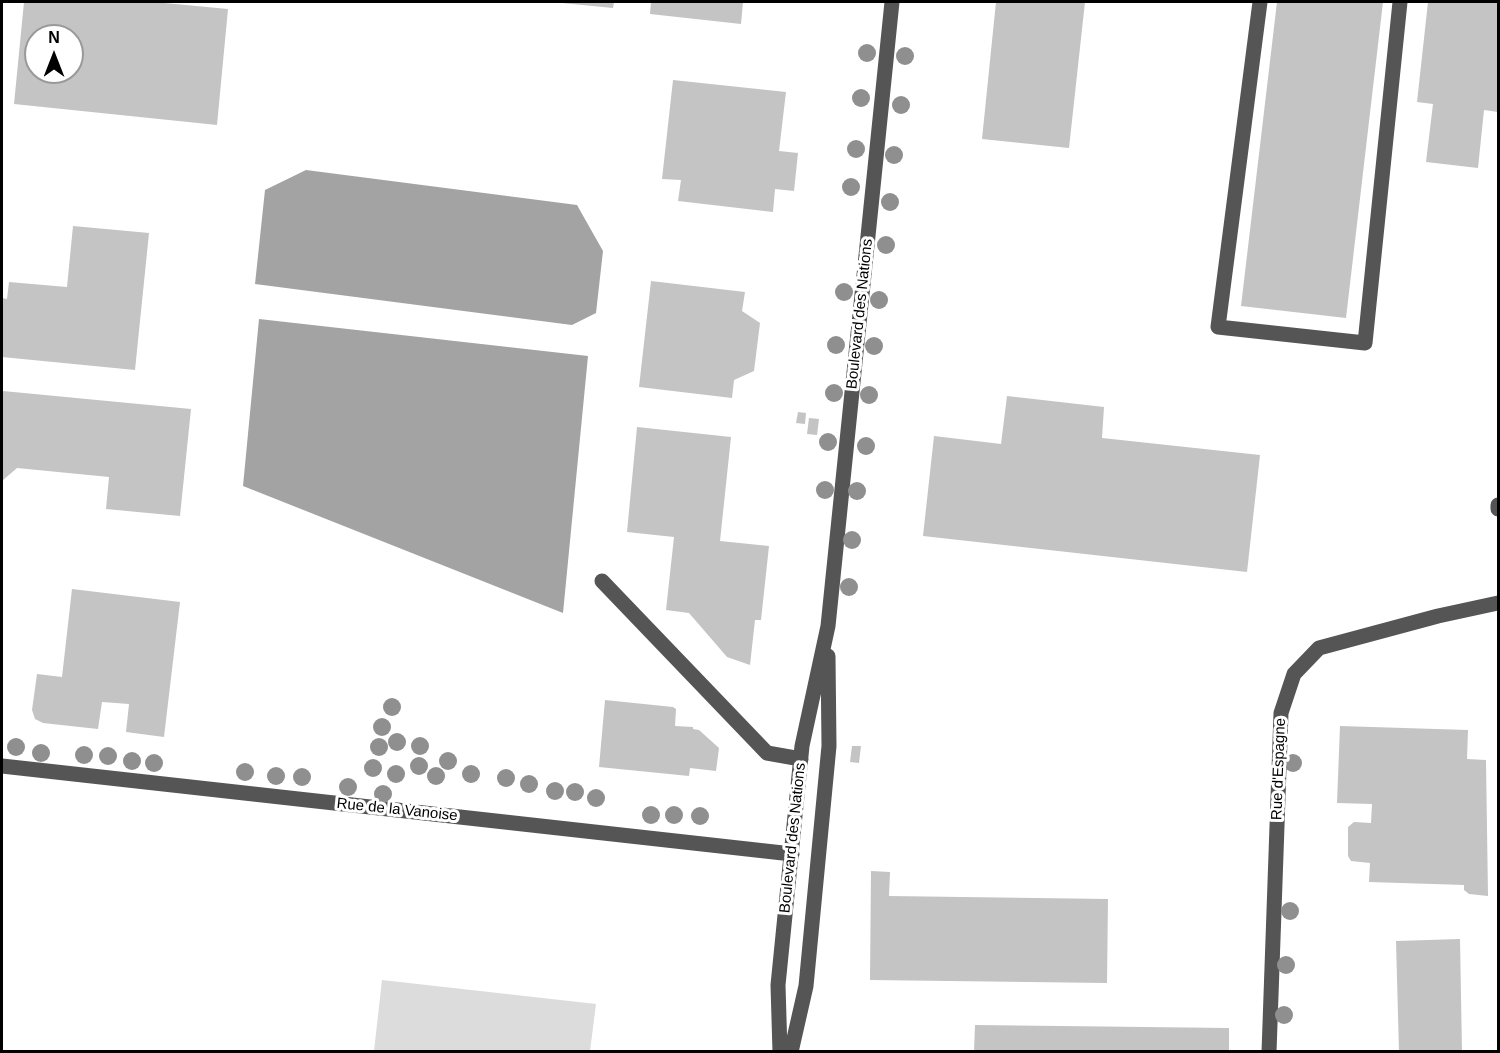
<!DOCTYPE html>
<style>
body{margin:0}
#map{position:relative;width:1500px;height:1053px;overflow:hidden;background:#fff;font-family:Helvetica,sans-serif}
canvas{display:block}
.frame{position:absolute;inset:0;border:3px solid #000;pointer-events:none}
.north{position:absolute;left:24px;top:24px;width:60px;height:60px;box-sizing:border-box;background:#fff;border:2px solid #999;border-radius:50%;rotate:0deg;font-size:16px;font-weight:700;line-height:24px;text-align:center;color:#000}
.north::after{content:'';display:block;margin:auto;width:21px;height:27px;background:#000;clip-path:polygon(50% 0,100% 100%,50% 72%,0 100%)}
</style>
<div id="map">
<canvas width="1500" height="1053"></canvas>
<div class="frame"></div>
<div class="north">N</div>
</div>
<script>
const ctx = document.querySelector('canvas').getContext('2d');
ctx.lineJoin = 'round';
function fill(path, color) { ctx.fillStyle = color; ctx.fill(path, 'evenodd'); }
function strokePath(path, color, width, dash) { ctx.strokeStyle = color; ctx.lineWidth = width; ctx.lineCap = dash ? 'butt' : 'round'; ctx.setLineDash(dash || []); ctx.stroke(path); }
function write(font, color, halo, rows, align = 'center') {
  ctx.font = font + ' Helvetica,sans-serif'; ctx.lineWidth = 6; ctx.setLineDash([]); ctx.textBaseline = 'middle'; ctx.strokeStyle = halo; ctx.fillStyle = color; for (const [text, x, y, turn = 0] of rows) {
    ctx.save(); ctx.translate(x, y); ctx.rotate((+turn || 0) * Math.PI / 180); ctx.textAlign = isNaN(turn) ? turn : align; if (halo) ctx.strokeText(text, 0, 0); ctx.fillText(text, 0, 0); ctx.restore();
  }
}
const green = new Path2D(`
 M382,980L596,1004L590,1051H374Z`);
const water = new Path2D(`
 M306,170L577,205L603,251L596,313L572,325L255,284L265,190Z
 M259,319L588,356L563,613L243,486Z`);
const building = new Path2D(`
 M24,2H154L228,9L217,125L14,104ZM36,36H72V72H36Z
 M562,2H614L613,8L562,3Z
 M651,2H743L741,24L650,14Z
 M996,2H1085L1069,148L982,139Z
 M1277,2H1383L1346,318L1241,306Z
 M1428,2H1498V112L1484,110L1478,168L1426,162L1433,104L1417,102Z
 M673,80L786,92L779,151L798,153L794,191L775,189L773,212L678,201L681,180L662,179Z
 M73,226L149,233L135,370L2,357V298L7,299L9,282L67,287Z
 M651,281L745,292L742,311L760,323L754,371L734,380L732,398L639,387Z
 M3,391L191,409L180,516L106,509L109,477L17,468L2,481Z
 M1007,396L1104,407L1102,438L1260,455L1247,572L923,536L934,436L1001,444Z
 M798,412L806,413L805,424L796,423Z
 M809,418L819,419L817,435L807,434Z
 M637,427L731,437L720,541L769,546L761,620H755L750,665L727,657L689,613L666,610L674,537L627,532Z
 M72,589L180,602L164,737L126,732L129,704L102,702L98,729L43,723L35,719L32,710L37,674L62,677Z
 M605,700L673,707L676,709L675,726L693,727V729L699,730L719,748L716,771L690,768L689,776L599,767Z
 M1340,726L1468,730L1467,759L1486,760L1488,896L1469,894L1464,890V885L1369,882L1370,863L1351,861L1348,856V827L1354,822L1371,823L1372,804L1337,803Z
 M852,746H861L859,763L850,762Z
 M871,871L890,872L889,896L1108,899L1107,983L870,980Z
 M1460,939L1462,1052H1399L1396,941Z
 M975,1025L1229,1028V1052H974Z`);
const minor = new Path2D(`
 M1260,2L1218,327L1365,343L1400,2
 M1498,505V509
 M602,581L767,753L801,759
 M2,766L792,854
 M780,1052L778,985L802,746L828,626L892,2
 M791,1052L806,986L829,746L828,656
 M1269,1052L1281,713L1294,674L1319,648L1438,616L1498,603`);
const trees = [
 [867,53],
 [905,56],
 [861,98],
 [901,105],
 [856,149],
 [894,155],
 [851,187],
 [890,202],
 [886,245],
 [844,292],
 [879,300],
 [836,345],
 [874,346],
 [834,393],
 [869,395],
 [828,442],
 [866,446],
 [825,490],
 [857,491],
 [852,540],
 [849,587],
 [392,707],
 [382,727],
 [397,742],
 [420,746],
 [16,747],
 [379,747],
 [41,753],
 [84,755],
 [108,756],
 [132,761],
 [448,761],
 [154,763],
 [1293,763],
 [419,766],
 [373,768],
 [245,772],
 [396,774],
 [471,774],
 [276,776],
 [436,776],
 [302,777],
 [506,778],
 [529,784],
 [348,787],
 [555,791],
 [575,792],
 [383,794],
 [596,798],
 [651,815],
 [674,815],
 [700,816],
 [1290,911],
 [1286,965],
 [1284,1015]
];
const streetNames = [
 ["Boulevard des Nations",860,314,-84],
 ["Rue d'Espagne",1279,769,-88],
 ["Rue de la Vanoise",397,810,6],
 ["Boulevard des Nations",793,838,-84]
];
fill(green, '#dcdcdc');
fill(water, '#a3a3a3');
fill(building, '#c4c4c4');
strokePath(minor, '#555', 15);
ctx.fillStyle = '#8f8f8f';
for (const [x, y] of trees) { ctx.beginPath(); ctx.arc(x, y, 9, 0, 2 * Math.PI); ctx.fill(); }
write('15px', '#000', '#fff', streetNames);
</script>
